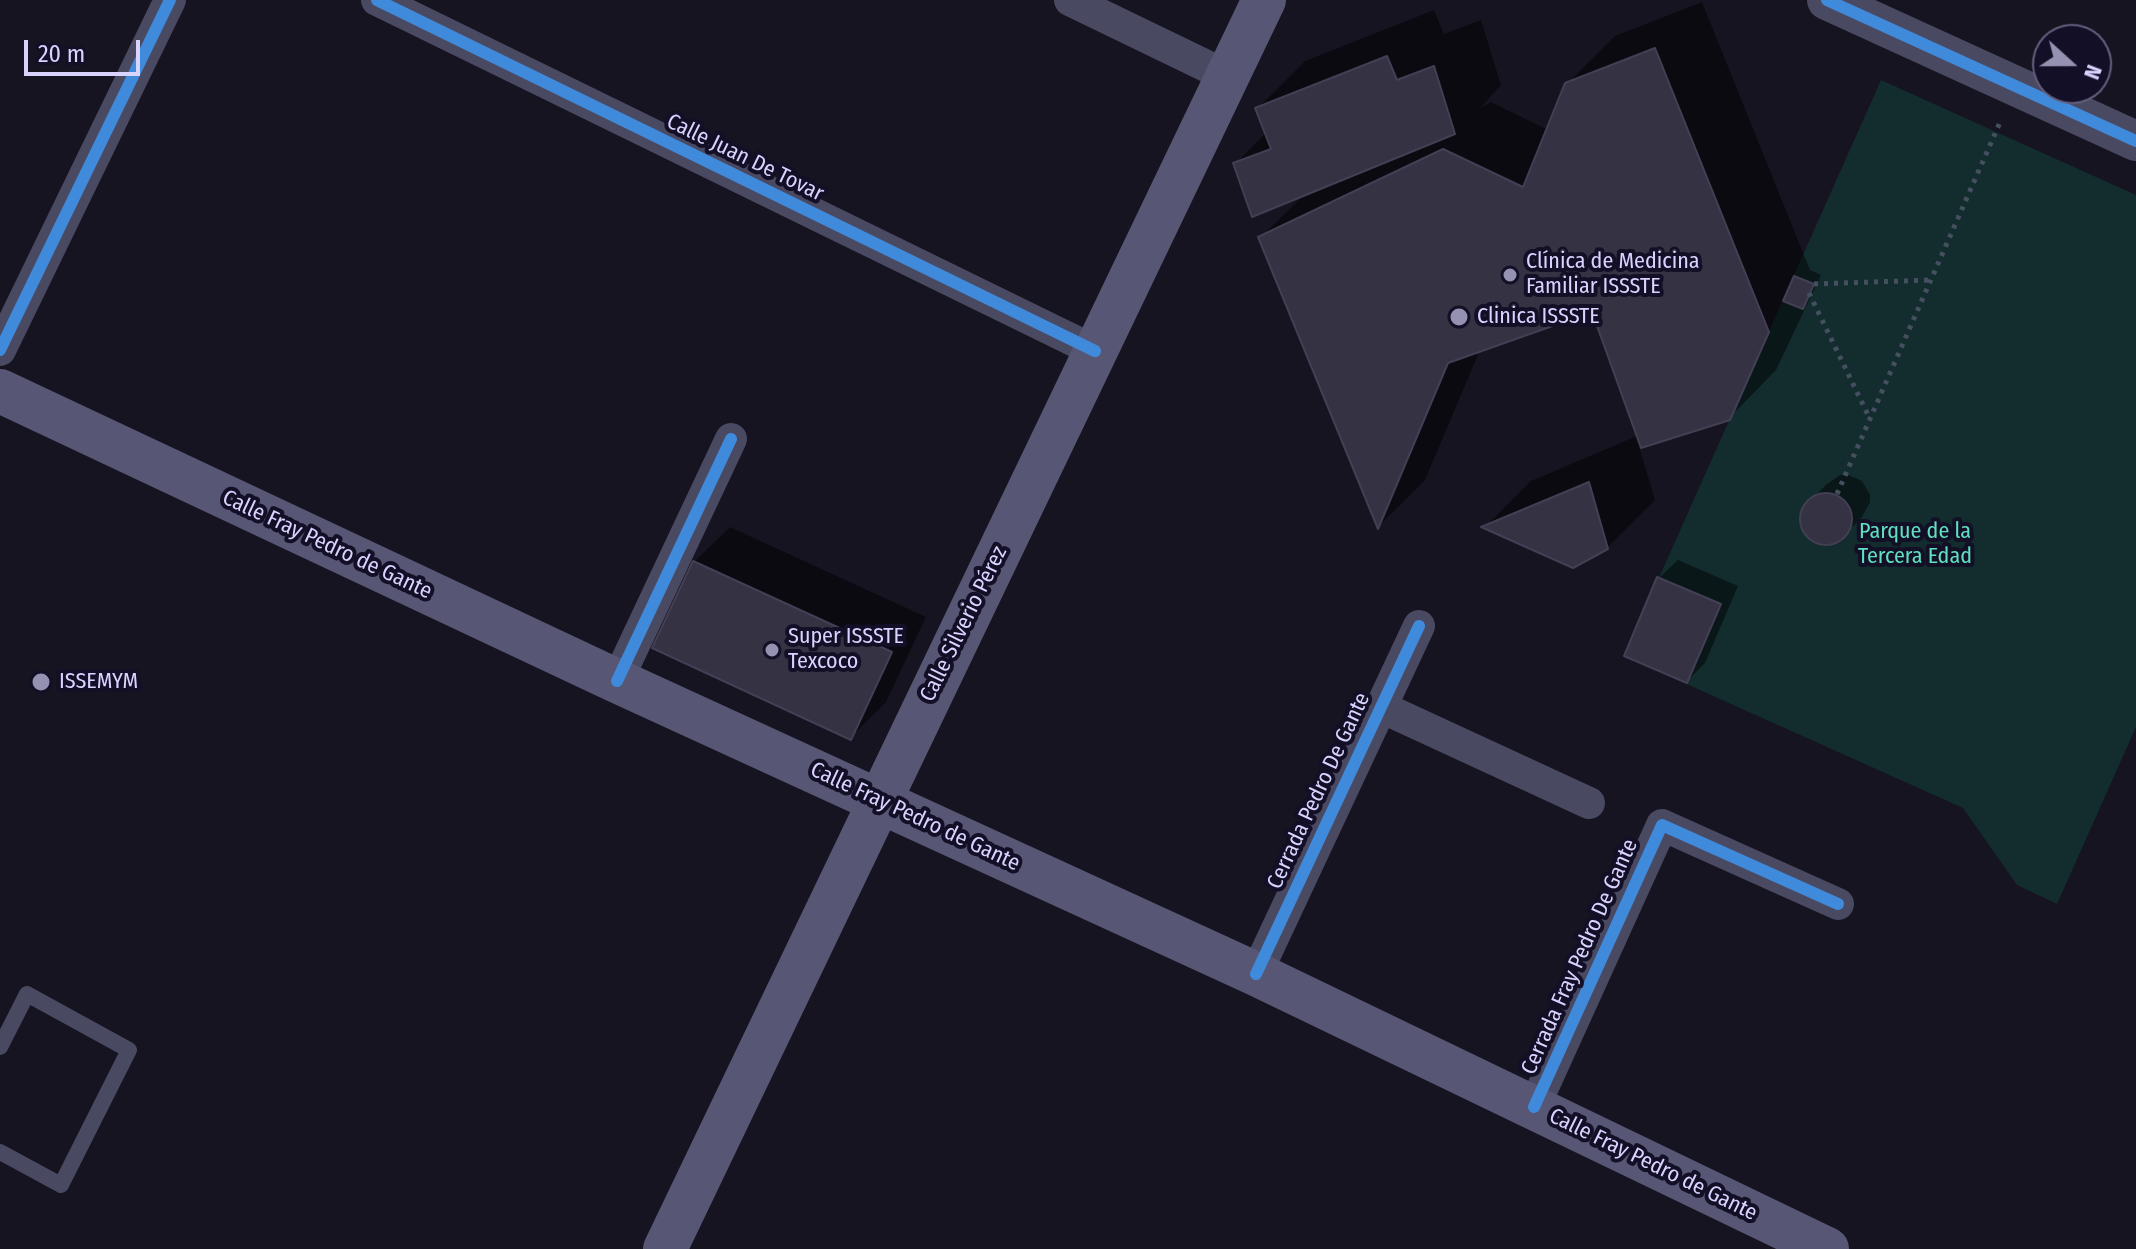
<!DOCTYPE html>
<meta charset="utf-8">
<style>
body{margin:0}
#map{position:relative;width:2136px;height:1249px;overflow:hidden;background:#161421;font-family:"Fira Sans Condensed",sans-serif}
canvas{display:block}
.north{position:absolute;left:2032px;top:24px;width:80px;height:80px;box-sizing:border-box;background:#130f26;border:2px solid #625e7d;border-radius:50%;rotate:111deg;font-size:22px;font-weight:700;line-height:32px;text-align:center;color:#d9d4ff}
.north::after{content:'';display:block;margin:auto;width:28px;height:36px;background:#9591b1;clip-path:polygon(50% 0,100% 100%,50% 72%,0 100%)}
.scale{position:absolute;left:24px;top:40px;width:116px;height:36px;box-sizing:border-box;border:4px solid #d9d4ff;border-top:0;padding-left:10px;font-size:24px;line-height:28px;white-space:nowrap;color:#d9d4ff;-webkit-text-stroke:6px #130f26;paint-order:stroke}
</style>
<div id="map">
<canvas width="2136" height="1249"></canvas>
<div class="north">N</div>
<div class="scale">20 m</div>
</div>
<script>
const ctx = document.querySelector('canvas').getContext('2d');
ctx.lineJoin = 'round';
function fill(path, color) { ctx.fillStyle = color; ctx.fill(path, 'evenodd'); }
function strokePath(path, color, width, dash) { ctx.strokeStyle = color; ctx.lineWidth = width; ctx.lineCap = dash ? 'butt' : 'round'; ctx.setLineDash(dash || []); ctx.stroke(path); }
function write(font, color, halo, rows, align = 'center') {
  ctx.font = font + ' "Fira Sans Condensed",sans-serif'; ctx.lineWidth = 8; ctx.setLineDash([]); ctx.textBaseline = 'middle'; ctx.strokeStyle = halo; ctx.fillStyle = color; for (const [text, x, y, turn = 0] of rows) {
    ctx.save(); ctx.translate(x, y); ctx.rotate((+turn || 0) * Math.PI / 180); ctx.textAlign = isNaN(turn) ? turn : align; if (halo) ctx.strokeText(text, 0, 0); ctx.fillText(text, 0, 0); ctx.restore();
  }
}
const green = new Path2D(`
 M1881,80L2136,195V727L2057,904L2017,885L1963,808L1624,656Z`);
const shadow = new Path2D(`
 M1702,2L1810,270L1821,275L1776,370L1729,418L1639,446L1655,500L1607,548L1485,527L1531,481L1639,435L1593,310L1480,350L1425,480L1379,526L1261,237L1306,193L1235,164L1267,132L1258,108L1305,61L1434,10L1444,34L1481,20L1501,85L1480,108L1491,102L1548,130L1567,84L1615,36Z
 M1840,475H1848L1862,481L1870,495V502L1862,517L1843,536L1828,543L1812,538L1807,533L1802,518L1808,503L1827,484Z
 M730,527L926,617L886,702L851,737L694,562Z
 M1678,560L1738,586L1705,663L1687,681L1659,578Z`);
const building = new Path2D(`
 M1655,48L1769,332L1730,420L1641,448L1592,312L1448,363L1378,529L1258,237L1443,149L1523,187L1565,83Z
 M1387,56L1397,80L1434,66L1455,134L1252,217L1233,163L1271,149L1255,108Z
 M1794,276L1814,284L1803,309L1783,301Z
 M1589,482L1608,549L1573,568L1481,527Z
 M1800 519a26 26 0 1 1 52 0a26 26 0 1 1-52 0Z
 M693,561L892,652L851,740L652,648Z
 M1657,577L1721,604L1687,683L1624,656Z`);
const path = new Path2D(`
 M1814,284L1931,280
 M1809,293L1870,419
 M1837,494L2001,120`);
const service = new Path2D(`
 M0,1047L27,994L129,1050L61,1185L0,1152`);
const minor = new Path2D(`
 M377,0L1095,351
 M1070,0L1227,76
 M0,350L170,0
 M617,681L731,439
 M1381,707L1589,803
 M1256,974L1419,626
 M1534,1107L1662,825L1838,904`);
const tertiary = new Path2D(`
 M1827,0L2136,141`);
const secondary = new Path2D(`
 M0,391L617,681L1256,974L1827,1249
 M665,1249L1264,0`);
const cycleway = new Path2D(`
 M377,0L1095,351
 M1827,0L2136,141
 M0,350L170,0
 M617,681L731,439
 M1256,974L1419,626
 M1534,1107L1662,825L1838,904`);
const markers = [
 [1510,275,8,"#9591b1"],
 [1459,317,10,"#9591b1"],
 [772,650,8,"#9591b1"],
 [41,682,10,"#9591b1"]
];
const streetNames = [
 ["Calle Juan De Tovar",745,158,26],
 ["Calle Fray Pedro de Gante",327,545,25],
 ["Calle Silverio Pérez",964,624,-64],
 ["Cerrada Pedro De Gante",1319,791,-65],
 ["Calle Fray Pedro de Gante",915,817,25],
 ["Cerrada Fray Pedro De Gante",1580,957,-66],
 ["Calle Fray Pedro de Gante",1653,1165,26]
];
const poiNames = [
 ["Clínica de Medicina",1526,262],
 ["Familiar ISSSTE",1526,287],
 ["Clinica ISSSTE",1477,317],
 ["Super ISSSTE",788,637],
 ["Texcoco",788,662],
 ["ISSEMYM",59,682]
];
const parkNames = [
 ["Parque de la",1915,532],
 ["Tercera Edad",1915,557]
];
fill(green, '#132c2d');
fill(shadow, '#0007');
fill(building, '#343243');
strokePath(building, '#433f54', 2);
strokePath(path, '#44505f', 5, [4, 6]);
strokePath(service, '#4a4962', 16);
strokePath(minor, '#4a4962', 32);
strokePath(tertiary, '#4a4962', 40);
strokePath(secondary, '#575674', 44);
strokePath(cycleway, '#408adc', 12);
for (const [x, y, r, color] of markers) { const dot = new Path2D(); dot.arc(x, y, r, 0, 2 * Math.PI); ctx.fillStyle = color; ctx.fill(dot); strokePath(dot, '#130f26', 3); }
write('22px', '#d9d4ff', '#130f26', streetNames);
write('22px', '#d9d4ff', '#130f26', poiNames, 'left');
write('22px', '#5fe0c0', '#130f26', parkNames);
</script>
